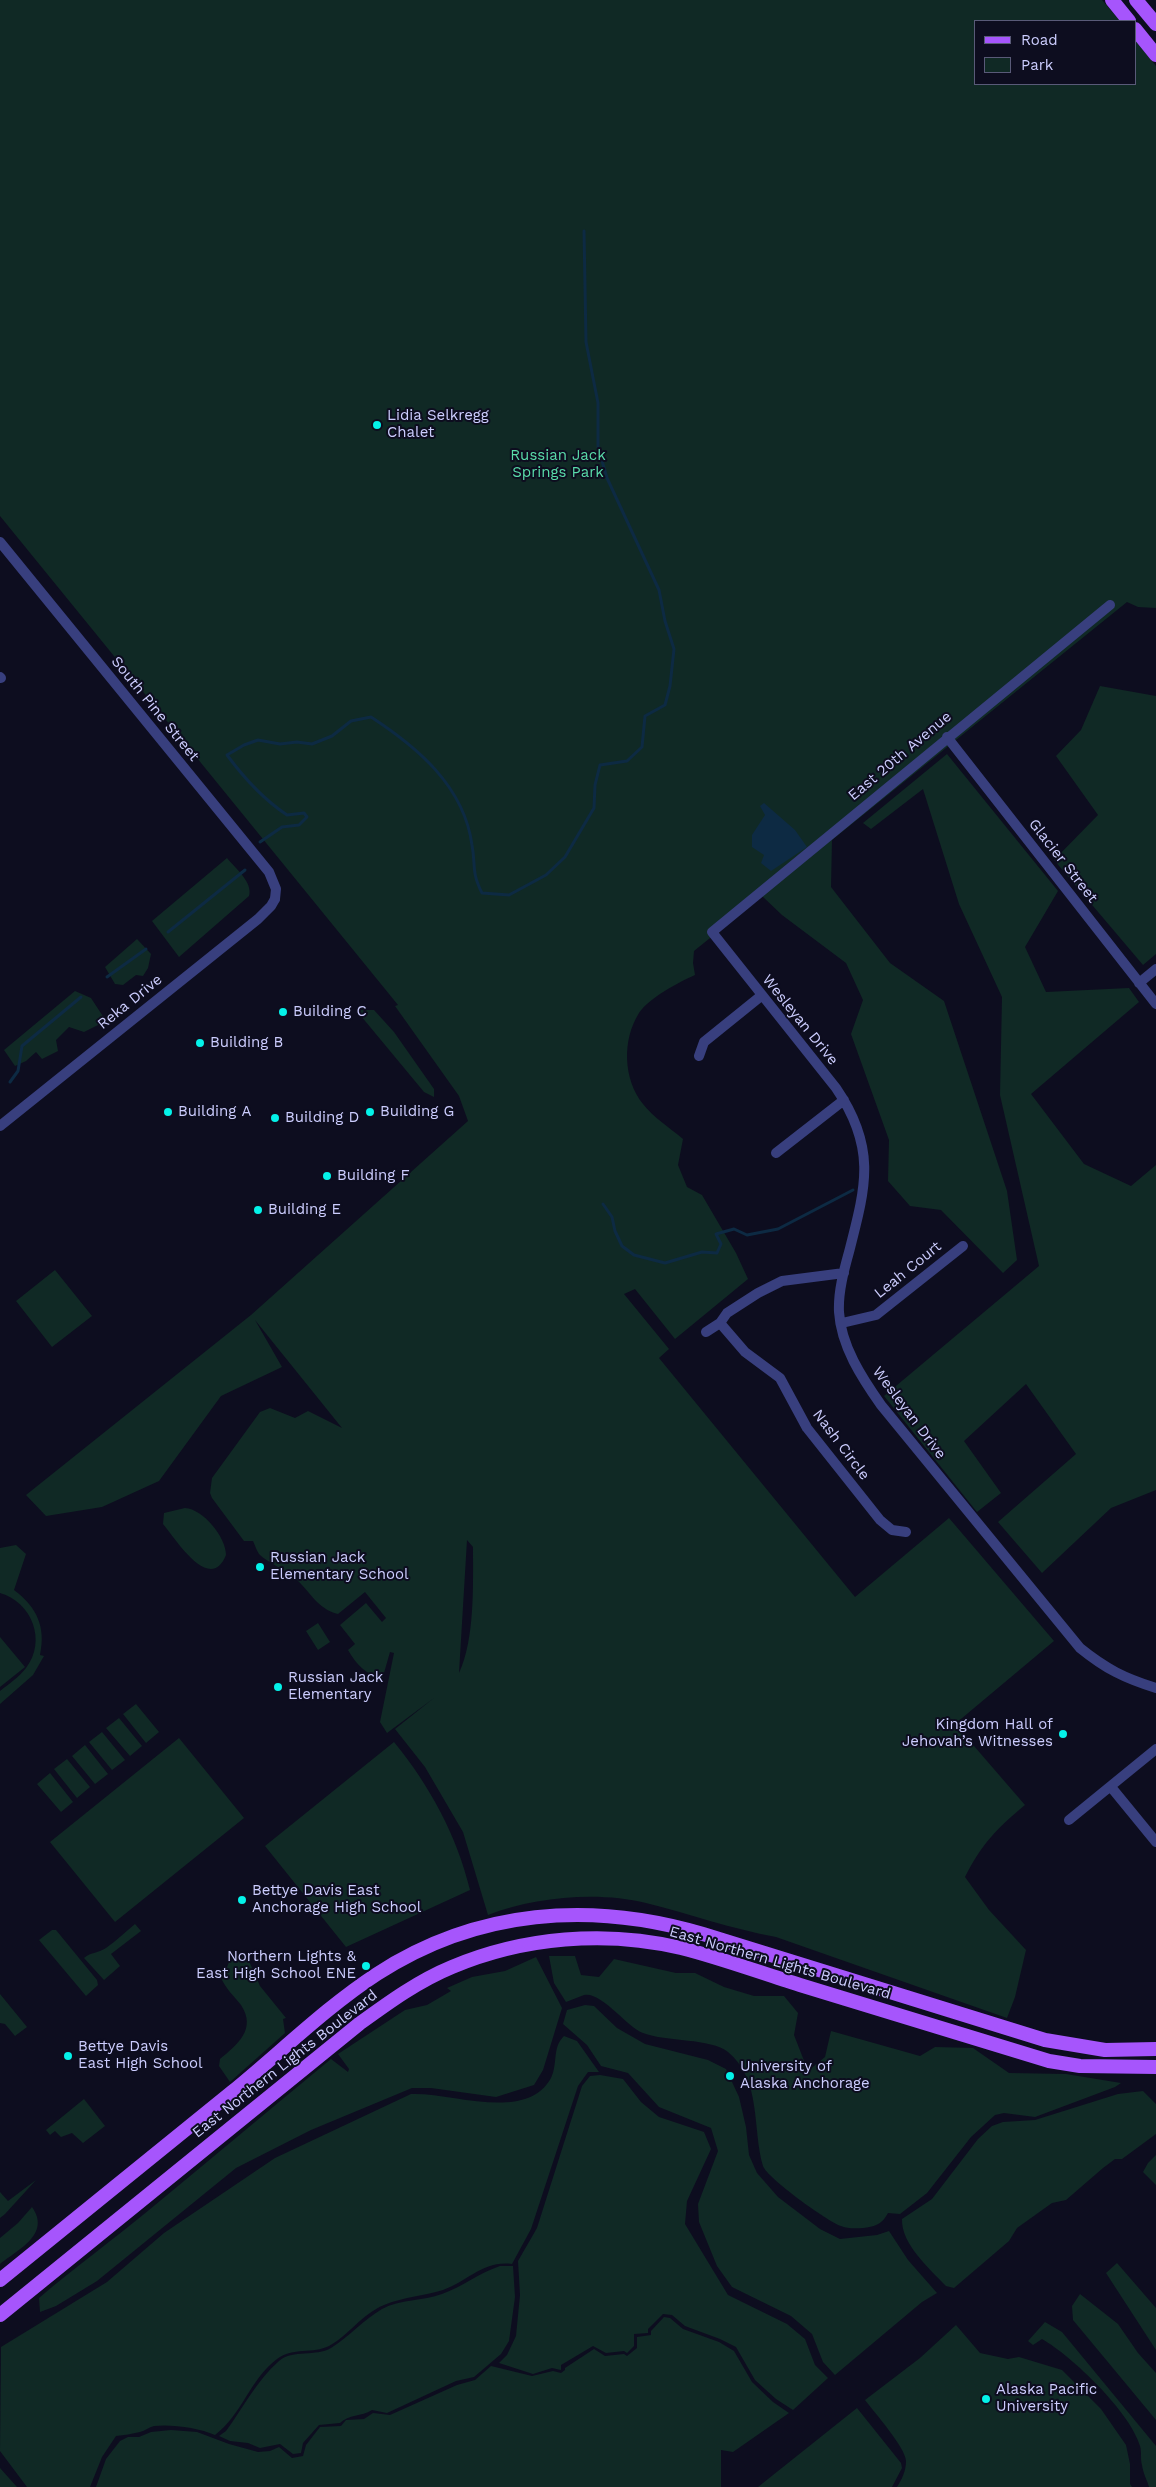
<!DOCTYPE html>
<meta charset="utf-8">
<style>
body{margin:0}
#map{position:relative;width:1156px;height:2487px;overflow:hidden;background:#0d0d1f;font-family:"Work Sans",sans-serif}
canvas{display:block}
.legend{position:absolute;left:974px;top:20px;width:162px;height:65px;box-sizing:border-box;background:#0d0d1f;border:1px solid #595a78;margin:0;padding:6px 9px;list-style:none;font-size:15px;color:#cccdfe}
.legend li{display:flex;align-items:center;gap:10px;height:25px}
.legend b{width:25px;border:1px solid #595a78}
</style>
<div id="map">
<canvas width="1156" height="2487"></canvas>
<ul class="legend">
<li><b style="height:6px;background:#a655fc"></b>Road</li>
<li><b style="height:14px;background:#102925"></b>Park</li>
</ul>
</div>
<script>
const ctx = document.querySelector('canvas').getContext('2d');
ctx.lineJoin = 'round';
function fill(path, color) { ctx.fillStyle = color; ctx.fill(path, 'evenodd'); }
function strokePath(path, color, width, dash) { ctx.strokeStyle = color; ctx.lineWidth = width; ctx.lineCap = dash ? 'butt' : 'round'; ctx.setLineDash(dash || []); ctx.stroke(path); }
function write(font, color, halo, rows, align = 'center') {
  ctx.font = font + ' "Work Sans",sans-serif'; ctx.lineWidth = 4; ctx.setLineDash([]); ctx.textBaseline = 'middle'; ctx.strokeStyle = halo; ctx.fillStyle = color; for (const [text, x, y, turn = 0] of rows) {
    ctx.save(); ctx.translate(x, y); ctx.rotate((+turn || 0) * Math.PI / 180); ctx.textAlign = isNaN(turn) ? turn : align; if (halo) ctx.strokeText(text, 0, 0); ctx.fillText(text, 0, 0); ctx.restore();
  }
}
const green = new Path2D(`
 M0,0H1102L1120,21H975V84H1135V40L1156,66V608L1138,607L1127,602L832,840L831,887L890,963L944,1001L1007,1191L1017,1260L1003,1273L941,1210L910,1206L888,1181L889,1140L851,1034L863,1000L846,963L782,915L762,896L694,951L693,963L695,975C679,982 649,998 639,1013C622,1040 623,1079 643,1104C653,1117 670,1128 683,1139L678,1165L687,1187L702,1195L736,1253L748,1279L675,1339L635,1289L624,1294L669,1349L659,1358L855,1597L949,1518L1054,1641L955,1724L1025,1805C997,1828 981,1845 965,1877L989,1910L1026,1950L1015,1997L1007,2018L776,1937C732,1929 690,1914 646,1903C598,1891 534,1897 488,1915L463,1832L425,1767L395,1729L434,1698L387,1733L380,1722L394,1653L390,1652L382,1680C366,1673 357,1666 348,1650L355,1644L340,1625L366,1603L382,1622L386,1618L365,1592L338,1614C317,1609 310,1591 294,1577C285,1570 266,1561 260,1555C257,1552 255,1545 253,1541H244L212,1498L210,1493L212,1478L260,1412L270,1408L295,1418L308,1411L342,1428L255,1320L282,1367L221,1396L159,1481L102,1507L46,1516L26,1495L251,1315L468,1121L459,1096L395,1006L398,1005L0,516ZM467,1540L473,1547C473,1585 475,1639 459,1673Z
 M1100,686L1156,696V954L1143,965L1054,860L1098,815L1056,756L1081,730Z
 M947,754L1058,891L1025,947L1046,992L1129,988L1139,1002L1031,1094L1084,1164L1131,1186L1156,1165V1490L1111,1508L1042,1573L998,1522L1076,1454L1026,1384L964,1441L1001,1493L977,1512L884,1396L1039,1266L1000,1095L1002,997L959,904L923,789L871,829L863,823Z
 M227,858C235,868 253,882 249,896L179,957L152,921Z
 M137,939L151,954L148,968L143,976L136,975L123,985L115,984L105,967Z
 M75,991L91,998L106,1021L84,1032L69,1027L56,1040L58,1051L42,1059L36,1052L26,1061L15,1066L4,1050Z
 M356,1010H374L394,1032L434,1089V1097L424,1092Z
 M55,1270L92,1316L52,1347L16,1301Z
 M185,1508C203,1509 226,1537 226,1555C210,1595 175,1538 163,1524L164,1513Z
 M16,1545L26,1554L14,1590C37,1607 46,1627 40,1655L44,1656L33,1675L0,1704V1691C9,1684 19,1677 26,1668C47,1641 32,1602 0,1593V1548Z
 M318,1623L330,1642L318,1650L306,1631Z
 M0,1637L25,1667L0,1687Z
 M136,1704L159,1732L146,1743L123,1714Z
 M119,1718L142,1746L130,1756L106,1728Z
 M102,1732L125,1760L112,1770L89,1742Z
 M179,1738L244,1818L115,1922L50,1842Z
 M394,1742C430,1786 457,1836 470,1890L346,1947L265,1846Z
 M85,1745L108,1774L95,1784L72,1756Z
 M67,1759L90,1787L77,1798L54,1769Z
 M50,1773L73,1802L61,1812L37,1784Z
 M135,1924L141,1931L111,1954L120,1966L104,1980L84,1958C91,1952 99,1953 106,1948C116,1941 125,1932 135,1924Z
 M52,1930H56L97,1980L98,1985L86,1996L39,1940Z
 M244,1956L249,1961L260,1986L286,2018L283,2019L285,2033L230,2082L219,2066L220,2059C237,2045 257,2029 241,2005C234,1996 227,1990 222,1980L229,1962Z
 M549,1956H575L581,1975L599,1977L614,1959L676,1973H695L724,1987L754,1996H784L798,2013L794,2035L808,2071L825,2057L831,2031L920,2056L935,2047L973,2048L1009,2073L1066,2074L1121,2083L1115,2087L1035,2117L1004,2113L995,2115L971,2137L927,2193L900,2214L888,2213C886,2216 884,2220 881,2222C874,2229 849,2230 841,2226C827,2221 767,2178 763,2166C752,2129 762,2080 728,2052C711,2038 666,2042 643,2033C627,2027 601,1991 584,1995C578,1997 572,2000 566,2002L554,1983Z
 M536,1957L562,2008L543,2070L534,2085L496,2097L431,2088H412L311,2130L236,2168L97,2281L56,2306L40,2312L39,2298C75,2267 113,2240 149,2210C210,2160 270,2109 331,2059L348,2072L349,2069L338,2054L405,2010L427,2005L451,1991L447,1988L472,1977L505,1971Z
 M0,1994L27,2027L15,2036L5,2024L0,2023Z
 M585,2005L594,2006L617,2028L645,2044L708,2060L726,2069L739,2097L746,2127L749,2155L757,2173L778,2197L820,2229L840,2239L877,2235L889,2231L908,2260L937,2293L922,2302L835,2375L823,2362L812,2334L791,2316L732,2287L717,2266L699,2222L698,2204L718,2151L711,2128L659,2107L628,2073L601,2066L587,2045L563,2024L567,2010Z
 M564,2036L577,2041L599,2072H588L578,2086L531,2229L512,2264C484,2260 468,2281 443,2290C424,2296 403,2297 384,2305C362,2314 349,2335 329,2346C313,2354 293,2347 277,2359C250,2379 242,2415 215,2435C199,2428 172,2424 154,2426C149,2427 145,2431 140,2432C132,2434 124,2435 116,2436L102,2457L90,2487H27L0,2451L1,2347L107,2282L164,2233L275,2158L411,2094C452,2092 526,2123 551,2078C558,2064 552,2047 564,2036Z
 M600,2075L623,2079L641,2102L659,2117L704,2132L711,2149L687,2201L685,2224L728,2295L787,2324L805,2339L815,2365L828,2378L793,2410L776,2399L755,2380L736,2347L720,2339L685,2326L672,2315L663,2314L648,2329V2333L634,2334V2346L627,2353L624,2351L606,2353L593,2346L561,2365V2370L552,2368L533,2374L499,2363L507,2355L516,2336L520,2295L518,2261L537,2228L582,2086L590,2076Z
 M1143,2091L1156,2104V2134L1122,2159H1115L1103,2168L1066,2200L1052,2203L1017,2228L1009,2241L954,2288L946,2286C930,2269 901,2244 902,2219L932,2199L978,2139L992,2126L1003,2122L1035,2120L1118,2094Z
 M84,2099L105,2126L83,2143L72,2133L61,2137L55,2131L50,2135L46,2130Z
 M1156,2155V2185L1143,2172L1148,2163Z
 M36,2180L5,2214L0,2218V2192L8,2201Z
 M32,2207C51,2234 19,2249 0,2264V2238L18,2223Z
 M1117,2263L1156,2308V2350L1106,2273Z
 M500,2266H513L515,2297L509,2341L501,2354L474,2377L456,2381L387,2413L372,2410C361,2417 349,2414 340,2423L319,2425L303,2443L301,2453L293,2454L280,2444L260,2448L248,2443L230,2441L219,2436L226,2431C243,2408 257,2380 279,2361C293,2349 316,2357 331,2348C349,2337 363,2320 382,2309C400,2299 423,2301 442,2294C462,2287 479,2273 500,2266Z
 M1080,2294L1118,2324L1138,2353L1156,2373V2420L1073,2320L1072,2306Z
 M664,2317L670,2318L683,2329L719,2342L734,2351L752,2382L773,2402L789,2413L733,2452L721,2450V2487H96L106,2459L120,2441L128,2437H139L151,2432L171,2430L197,2432L229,2444L258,2452L270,2451L279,2447L292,2458L303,2456L306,2445L320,2427L341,2426L346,2420L364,2419L373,2413L390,2415L457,2385L475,2380L491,2366L532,2376L553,2371L561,2373L565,2370V2368L594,2349L605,2356L624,2354L627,2356L637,2348V2337L651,2335V2331Z
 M1045,2322L1062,2332L1156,2446V2487H1149C1147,2480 1143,2473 1142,2465C1140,2459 1142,2452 1140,2446C1131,2413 1072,2356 1042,2339L1033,2345L1028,2341Z
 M956,2325L980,2353L1008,2359L1019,2357L1062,2370L1101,2409L1126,2445L1130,2464V2484L1132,2487H897C902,2479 906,2471 906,2461C906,2448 874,2412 865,2400L920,2358Z
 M857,2408L901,2463L902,2468L892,2487H758Z
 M0,2468L17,2487H0Z`);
const water = new Path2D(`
 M764,803L795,830L807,847L771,871L761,863L764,855L752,847V835L765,815L760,806Z`);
const stream = new Path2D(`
 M260,842L282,827L299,825L307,817L304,813L287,815C263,799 244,778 227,755L244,745L258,740L280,744L297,742L312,744L332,736L351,721L371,717C417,747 464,786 472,845C476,867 471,871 482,893L509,895L546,875L565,857L594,808L595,785L600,765L627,761L642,747L645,716L665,705L670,686L674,649L665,621L659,590L607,478L598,447V403L586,342L584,231
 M168,932L245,870
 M107,977L146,949
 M10,1082L18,1071L22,1046L81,997
 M603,1204L612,1217L615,1231L622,1246L634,1255L665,1263L702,1252L717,1253L721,1244L716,1234L734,1229L747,1235L778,1229L853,1190`);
const minor = new Path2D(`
 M1110,605L712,932L836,1088C877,1148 866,1186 849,1252C844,1270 838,1292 839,1312C841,1346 862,1378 881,1405L1080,1648C1106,1669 1124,1678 1156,1688
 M0,677L1,678
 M947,737L1156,1004
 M1139,983L1156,969
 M699,1056L704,1042L761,996
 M0,1126L258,919L271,906L275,899
 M776,1153L844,1100
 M720,1323L745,1352L780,1378L807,1428L880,1520L892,1530L906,1532
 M842,1323L876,1315L963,1246
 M706,1332L720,1323L727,1313L758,1293L782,1281L844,1273
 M1111,1787L1156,1842
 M1069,1820L1156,1749`);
const tertiary = new Path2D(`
 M0,542L269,872L276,889L275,899`);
const primary = new Path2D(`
 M1112,0L1129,21
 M1136,0L1156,24
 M1135,29L1156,55
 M0,2280C77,2217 155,2155 232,2092C280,2053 325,2008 377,1974C477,1909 591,1901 703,1934L1045,2040L1105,2050L1156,2049
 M0,2315L359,2024C388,2003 418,1981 452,1967C523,1937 606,1930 681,1948C721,1958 761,1973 800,1985C883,2010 966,2036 1049,2061L1080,2066L1156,2067`);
const markers = [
 [377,425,5,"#04f2e9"],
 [283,1012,5,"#04f2e9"],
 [200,1043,5,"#04f2e9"],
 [168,1112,5,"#04f2e9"],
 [370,1112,5,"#04f2e9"],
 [275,1118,5,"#04f2e9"],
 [327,1176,5,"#04f2e9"],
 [258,1210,5,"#04f2e9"],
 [260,1567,5,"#04f2e9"],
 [278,1687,5,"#04f2e9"],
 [1063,1734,5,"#04f2e9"],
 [242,1900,5,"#04f2e9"],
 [366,1966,5,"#04f2e9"],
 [68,2056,5,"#04f2e9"],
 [730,2076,5,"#04f2e9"],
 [986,2399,5,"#04f2e9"]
];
const poiNames = [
 ["Lidia Selkregg",387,416],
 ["Chalet",387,433],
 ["Building C",293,1012],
 ["Building B",210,1043],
 ["Building A",178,1112],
 ["Building G",380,1112],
 ["Building D",285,1118],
 ["Building F",337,1176],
 ["Building E",268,1210],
 ["Russian Jack",270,1558],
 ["Elementary School",270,1575],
 ["Russian Jack",288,1678],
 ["Elementary",288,1695],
 ["Kingdom Hall of",1053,1725,"right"],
 ["Jehovah’s Witnesses",1053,1742,"right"],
 ["Bettye Davis East",252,1891],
 ["Anchorage High School",252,1908],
 ["Northern Lights &",356,1957,"right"],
 ["East High School ENE",356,1974,"right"],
 ["Bettye Davis",78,2047],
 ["East High School",78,2064],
 ["University of",740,2067],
 ["Alaska Anchorage",740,2084],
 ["Alaska Pacific",996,2390],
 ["University",996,2407]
];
const parkNames = [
 ["Russian Jack",558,456],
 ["Springs Park",558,473]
];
const streetNames = [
 ["South Pine Street",155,709,51],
 ["East 20th Avenue",900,756,-40],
 ["Glacier Street",1063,861,52],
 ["Reka Drive",130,1002,-39],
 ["Wesleyan Drive",800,1020,51],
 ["Leah Court",908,1270,-39],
 ["Wesleyan Drive",909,1413,53],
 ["Nash Circle",841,1445,53],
 ["East Northern Lights Boulevard",780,1963,16],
 ["East Northern Lights Boulevard",285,2064,-38]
];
fill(green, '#102925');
fill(water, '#0d2a43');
strokePath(stream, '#0d2a43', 3);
strokePath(minor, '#383f7e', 10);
strokePath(tertiary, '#383f7e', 10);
strokePath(primary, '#a655fc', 14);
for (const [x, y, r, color] of markers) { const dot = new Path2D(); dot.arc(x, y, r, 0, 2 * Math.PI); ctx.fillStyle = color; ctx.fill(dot); strokePath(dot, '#0d0d1f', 2); }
write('15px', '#cccdfe', '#0d0d1f', poiNames, 'left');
write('15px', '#5adcaa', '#0d0d1f', parkNames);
write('15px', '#cccdfe', '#0d0d1f', streetNames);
</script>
